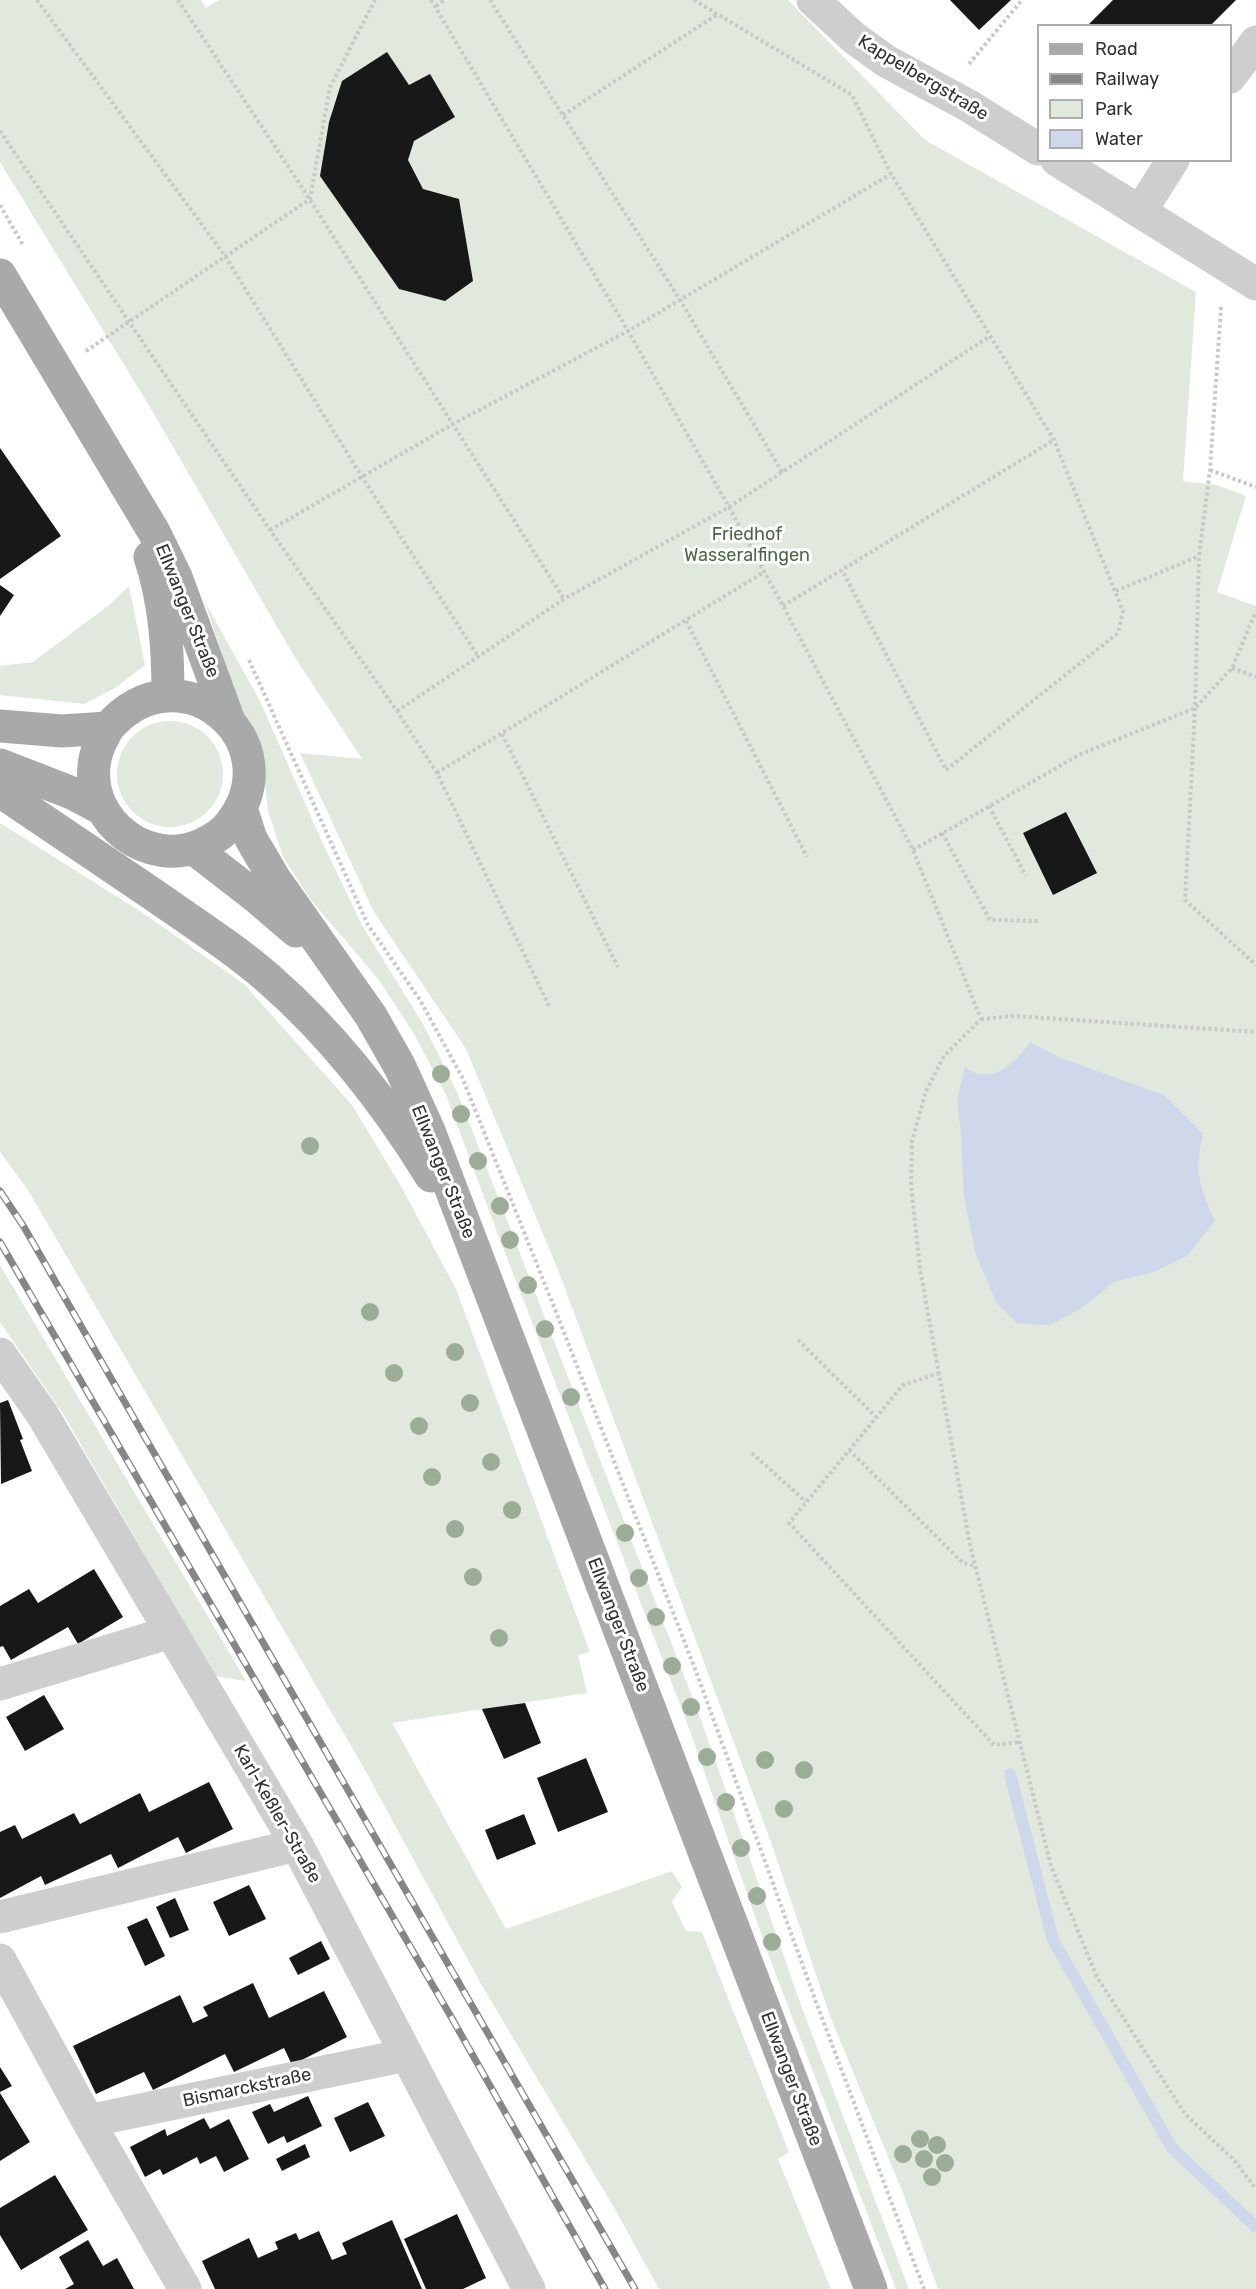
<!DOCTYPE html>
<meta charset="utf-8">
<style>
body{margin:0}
#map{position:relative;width:1256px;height:2289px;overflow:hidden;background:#fff;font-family:Rubik,sans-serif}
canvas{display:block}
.legend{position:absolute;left:1037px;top:24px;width:195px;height:138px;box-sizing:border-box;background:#fff;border:2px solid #adadad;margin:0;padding:8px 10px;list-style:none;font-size:18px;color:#313131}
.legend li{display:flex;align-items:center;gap:12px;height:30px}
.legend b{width:30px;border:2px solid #adadad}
</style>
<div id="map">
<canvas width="1256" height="2289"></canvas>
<ul class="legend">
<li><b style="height:8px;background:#a9a9a9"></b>Road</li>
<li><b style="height:8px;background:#868686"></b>Railway</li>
<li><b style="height:16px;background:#e1e9de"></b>Park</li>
<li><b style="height:16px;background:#cfd8ea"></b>Water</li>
</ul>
</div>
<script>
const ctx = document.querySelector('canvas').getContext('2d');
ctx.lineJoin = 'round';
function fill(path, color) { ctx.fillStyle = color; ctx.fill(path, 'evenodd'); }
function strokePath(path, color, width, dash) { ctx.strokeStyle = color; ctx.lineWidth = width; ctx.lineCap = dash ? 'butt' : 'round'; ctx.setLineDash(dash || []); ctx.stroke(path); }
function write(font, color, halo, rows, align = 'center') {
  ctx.font = font + ' Rubik,sans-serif'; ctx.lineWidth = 6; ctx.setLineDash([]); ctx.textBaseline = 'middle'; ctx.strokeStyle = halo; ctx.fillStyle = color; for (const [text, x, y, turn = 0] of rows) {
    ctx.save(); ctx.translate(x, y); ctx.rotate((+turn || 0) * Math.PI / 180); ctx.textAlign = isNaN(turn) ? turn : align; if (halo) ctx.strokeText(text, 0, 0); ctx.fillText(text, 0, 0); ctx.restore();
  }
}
const green = new Path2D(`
 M0,0H201L206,8L219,0H788L925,140L1196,292L1183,481L1217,485L1246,496L1217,592L1256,606V2289H938L903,2193L830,2016L772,1845L560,1275L466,1049L374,912L300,753L362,759L294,656L150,407L0,162Z
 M129,586L145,665L115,688L84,704L0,695V666L33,662L109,605Z
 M205,602L260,701L324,846L363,927L423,1024L458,1094L699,1714L802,2008L909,2289H896L770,1959L686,1720L497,1232L446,1095L414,1034L379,980L310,899L283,857L268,811L262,757L238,703Z
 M117 774a53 53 0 1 1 106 0a53 53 0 1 1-106 0Z
 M0,823L143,913L244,984L352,1105L402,1188L456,1289L590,1652L578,1655L587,1693L392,1723L506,1929L672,1871L682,1887L672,1902L686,1931L702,1932L789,2152L778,2159L831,2289H659L616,2211L481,1984L365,1770L28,1190L0,1152Z
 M0,1265L246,1681L215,1676L65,1417L0,1322Z`);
const water = new Path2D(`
 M1030,1042L1061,1058L1164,1095L1203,1134C1194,1174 1199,1184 1215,1221L1187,1256L1154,1272L1114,1282L1082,1308L1050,1325L1018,1324L996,1302L975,1252L964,1197L961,1135L957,1100L965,1067C969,1069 974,1073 979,1074C1001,1078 1019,1058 1030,1042Z`);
const stream = new Path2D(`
 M1010,1774L1053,1940L1172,2148L1256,2227`);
const building = new Path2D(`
 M950,0H1011L979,30Z
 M1113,0H1236L1210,26H1087Z
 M387,52L409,85L430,74L455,117L414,141L408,160L423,189L459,199L473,281L445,301L399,289L320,176L329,122L342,81Z
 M0,448L61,536L0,579Z
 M0,585L14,595L0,616Z
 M1066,812L1097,873L1053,895L1023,833Z
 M8,1400L23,1439L20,1440L32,1471L1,1484L0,1403Z
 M94,1569L123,1617L78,1644L68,1627L11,1660L3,1646L0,1647V1606L29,1589L38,1603Z
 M44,1695L64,1729L25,1751L6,1717Z
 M525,1703L541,1743L504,1759L482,1709Z
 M586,1758L608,1812L558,1832L537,1778Z
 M209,1782L233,1829L186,1853L178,1837L118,1868L111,1854L45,1885L41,1876L0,1898V1832L15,1825L22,1839L74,1813L80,1824L140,1793L149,1812Z
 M524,1814L536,1844L497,1860L485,1830Z
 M249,1885L266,1919L229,1936L213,1902Z
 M175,1898L189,1930L170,1938L156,1907Z
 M147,1918L165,1956L145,1966L127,1927Z
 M321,1941L330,1959L298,1975L289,1958Z
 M253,1983L269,2018L324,1991L347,2037L292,2065L284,2048L234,2072L225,2054L153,2090L144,2072L96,2094L73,2046L180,1995L193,2023L208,2016L203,2007Z
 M0,2067L12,2086L0,2092Z
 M0,2093L30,2142L0,2161Z
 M308,2096L322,2126L287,2143L284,2136L268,2144L252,2112L270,2104L274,2112Z
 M368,2102L385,2136L350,2152L334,2118Z
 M204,2118L210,2129L229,2119L249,2159L224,2172L216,2156L200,2164L197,2157L163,2175L160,2169L145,2177L130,2147L165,2129L167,2136Z
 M305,2144L310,2157L282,2171L276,2159Z
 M55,2175L88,2230L21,2270L0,2235V2208Z
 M457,2214L486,2278L463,2289H426L404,2239Z
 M392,2220L422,2289H215L202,2261L249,2238L258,2258L278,2249L275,2242L296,2233L299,2240L319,2231L332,2260L347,2254L342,2243Z
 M88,2240L103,2266L117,2258L134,2289H65L74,2284L59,2257Z`);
const path = new Path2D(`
 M37,0L225,256L362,477L478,656
 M178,0L305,192L564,599
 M431,0L628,331L729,507L783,606L913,850L981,1019L944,1056L926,1091L912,1141L911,1185L920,1269L970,1545L1051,1866L1097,1977L1185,2114L1234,2160L1256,2189
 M490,0L680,300L782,472
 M694,0L852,95L891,174L1054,440L1123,611L1118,633L946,770L842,570
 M436,6L445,0
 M969,64L1022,0
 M563,115L718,14
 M0,131L270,530L397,711L437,773L549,1006
 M0,205L23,245
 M1221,307L1210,470L1199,556L1195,708L1185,900L1256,965
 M86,351L310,199L330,87L375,0
 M1210,470L1256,487
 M270,530L453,424L628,331L891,174
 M1116,591L1199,556
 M783,606L1054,440
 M686,621L807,857
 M249,660L368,925L420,1000L462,1077L556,1312L697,1674L816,2002L924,2289
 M1232,668L1256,677
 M397,711L564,599L729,507L990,336
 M502,734L618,967
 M437,773L764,572
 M989,806L1026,876
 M942,833L990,920L1039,921
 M913,850L1079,755L1195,708L1232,668L1256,611
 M981,1019L1014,1016L1256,1032
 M798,1340L876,1417
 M939,1373L903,1385L789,1523L994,1745L1021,1742
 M849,1450L963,1563L975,1566
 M752,1453L806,1502`);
const minor = new Path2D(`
 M813,0L854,38L886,61L969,106L1038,149
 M1230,77L1256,42
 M1057,160L1256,284
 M1140,212L1173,160
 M0,1354L42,1414L297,1845L529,2289
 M0,1684L171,1632
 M0,1917L297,1845
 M0,1960L88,2121L185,2289
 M88,2121L406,2055`);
const major = new Path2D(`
 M0,275L154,532L176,577L229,721
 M150,557C165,602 168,649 168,695
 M0,726L62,731L108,728C180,644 295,742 230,824C223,834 212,840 201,845C149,868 88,823 94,766C95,752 101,741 108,728
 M0,765L72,793L102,809
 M0,791C50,825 101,859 151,893C191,921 232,947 269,979C333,1035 386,1103 431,1176
 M241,808L251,839L274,878L371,1016L400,1067L429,1131L871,2289
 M193,848L255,896L296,931`);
const rail = new Path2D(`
 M0,1191L24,1227L635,2289
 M0,1242L450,2015L605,2289`);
const trees = [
 [441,1074],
 [461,1114],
 [310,1146],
 [478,1161],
 [500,1206],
 [510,1240],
 [528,1285],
 [370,1312],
 [545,1329],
 [455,1352],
 [394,1373],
 [571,1397],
 [470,1403],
 [419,1426],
 [491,1462],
 [432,1477],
 [512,1510],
 [455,1529],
 [625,1533],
 [473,1577],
 [639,1578],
 [656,1617],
 [499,1638],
 [672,1666],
 [691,1707],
 [707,1757],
 [765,1760],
 [804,1770],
 [726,1802],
 [784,1809],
 [741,1848],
 [757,1896],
 [772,1942],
 [920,2139],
 [937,2145],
 [903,2154],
 [924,2159],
 [945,2163],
 [932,2177]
];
const streetNames = [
 ["Kappelbergstraße",923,78,31],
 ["Ellwanger Straße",187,611,68],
 ["Ellwanger Straße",443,1172,68],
 ["Ellwanger Straße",618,1625,69],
 ["Karl-Keßler-Straße",277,1814,60],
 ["Ellwanger Straße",791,2079,69],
 ["Bismarckstraße",247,2088,-12]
];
const parkNames = [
 ["Friedhof",747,535],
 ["Wasseralfingen",747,556]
];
fill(green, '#e1e9de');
fill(water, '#cfd8ea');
strokePath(stream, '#cfd8ea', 12);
fill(building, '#181818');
strokePath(path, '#c8c8c8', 4, [3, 3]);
strokePath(minor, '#cecece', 33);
strokePath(major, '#a9a9a9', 33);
strokePath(rail, '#868686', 7);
strokePath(rail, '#fff', 4.5, [14]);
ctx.fillStyle = '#9bac97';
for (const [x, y] of trees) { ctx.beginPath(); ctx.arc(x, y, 9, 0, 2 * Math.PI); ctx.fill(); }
write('18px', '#313131', '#fff', streetNames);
write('18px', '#496942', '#fff', parkNames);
</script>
